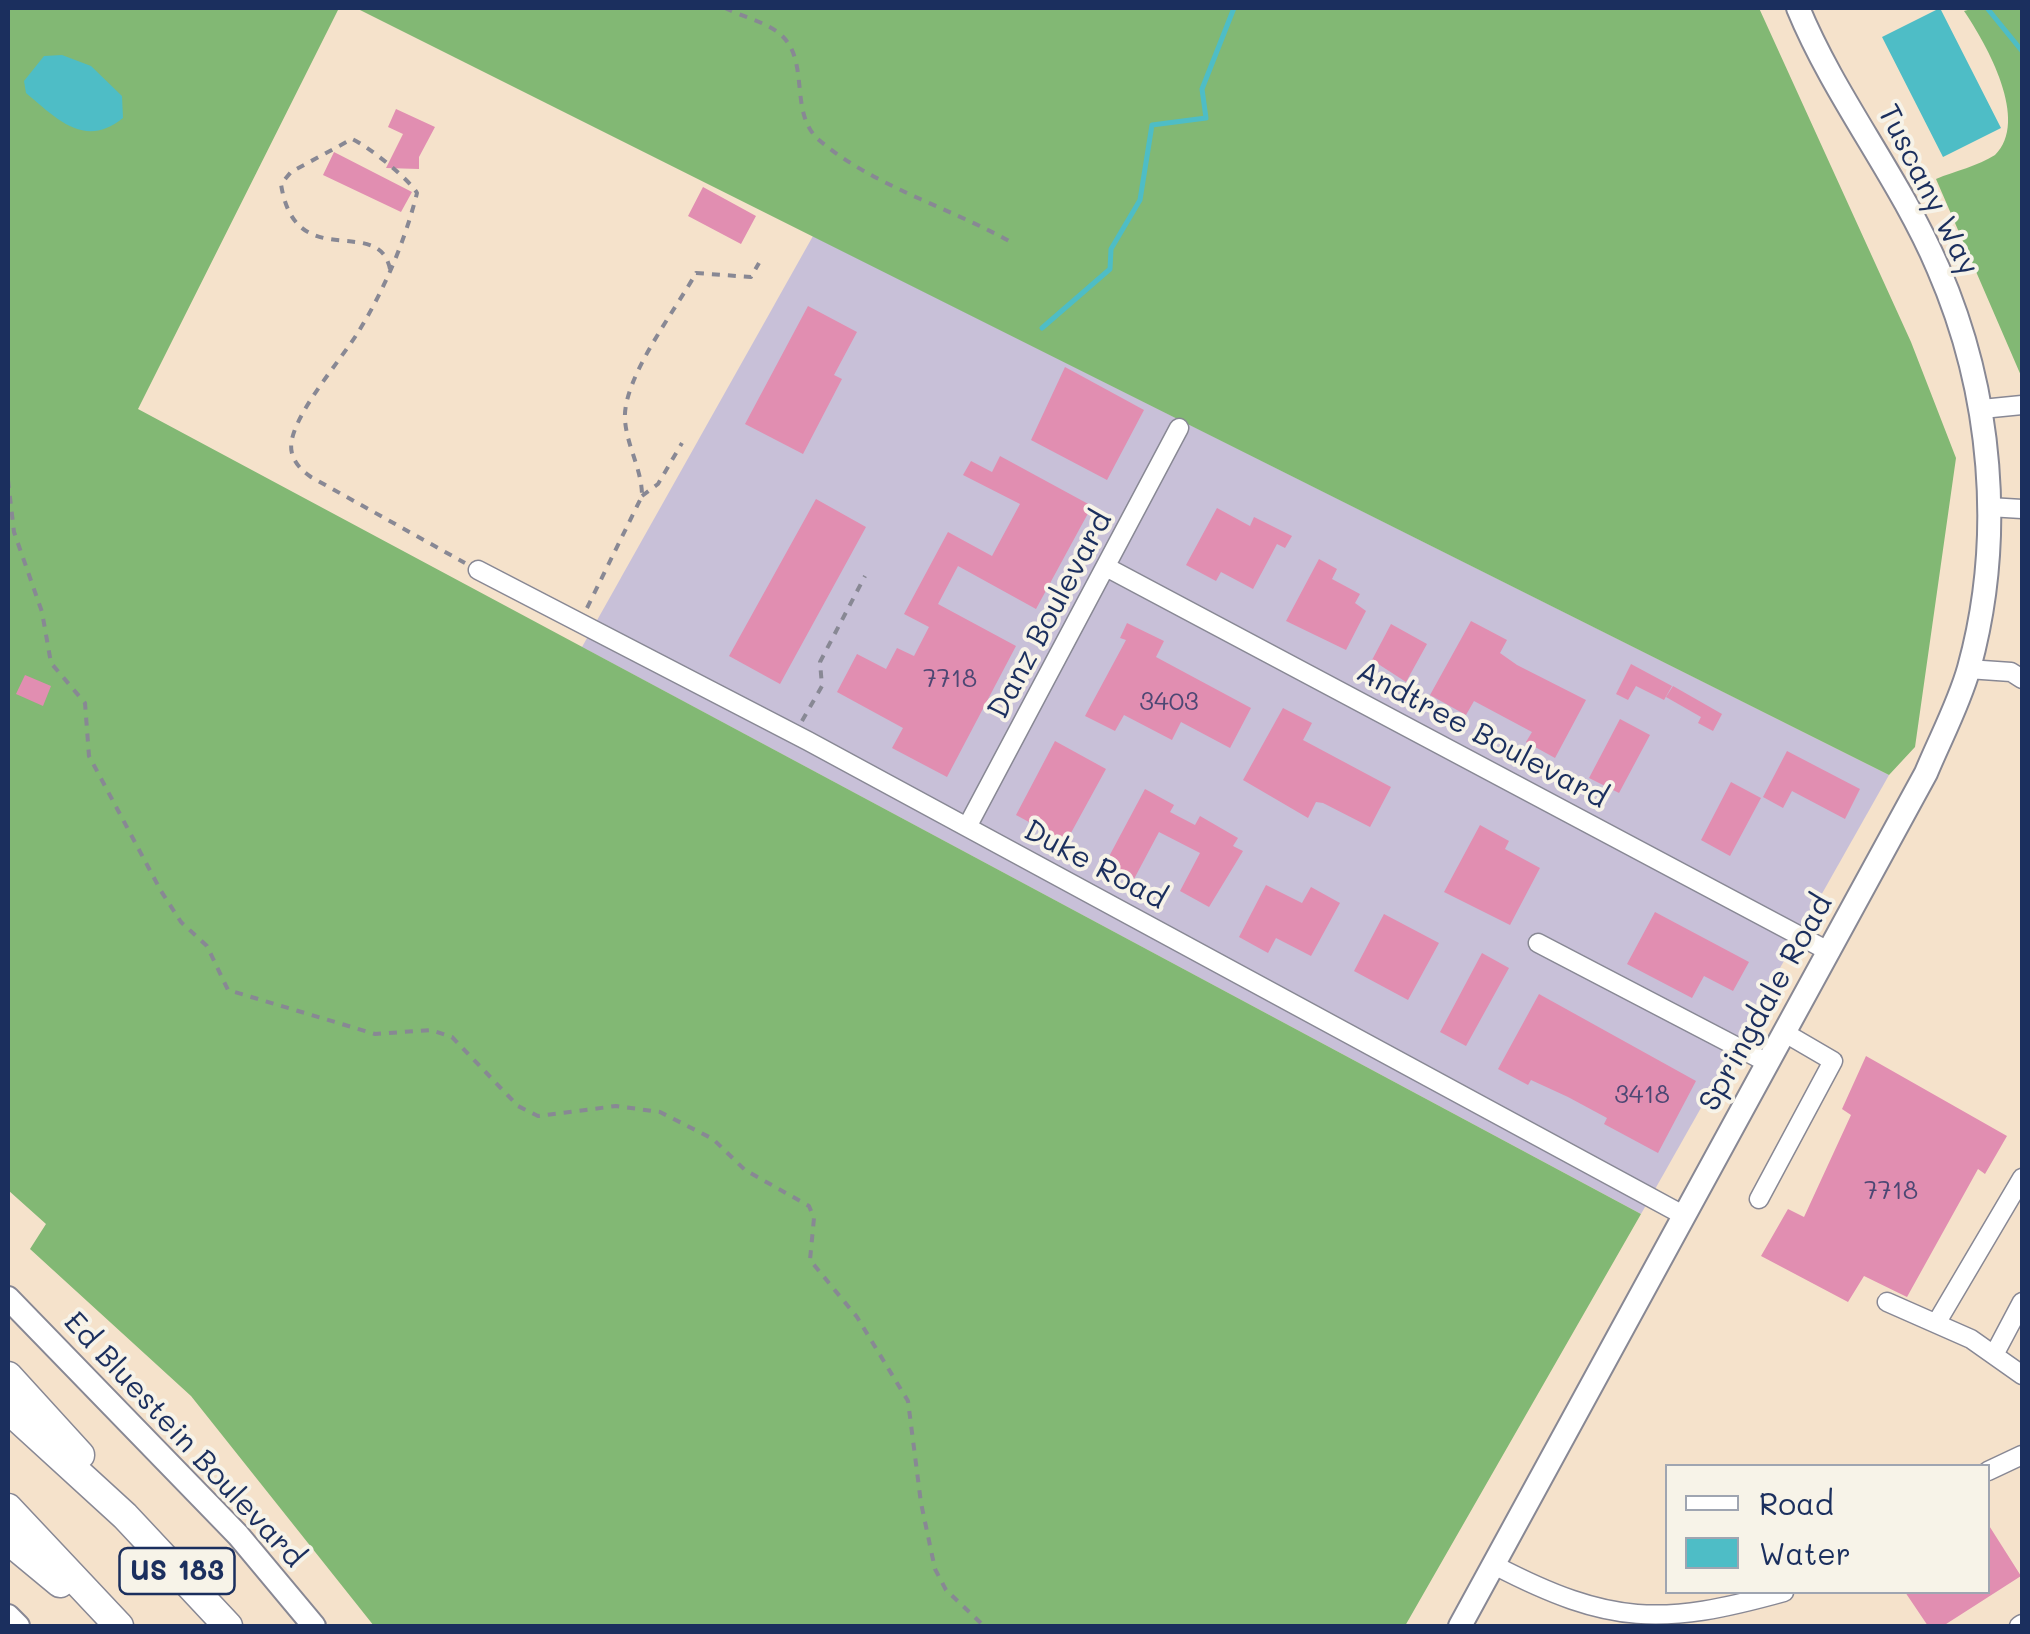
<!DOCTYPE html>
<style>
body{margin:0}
#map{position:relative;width:2030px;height:1634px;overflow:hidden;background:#f5e2cb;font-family:Mali,sans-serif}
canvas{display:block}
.frame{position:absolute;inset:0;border:10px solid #1b2f5e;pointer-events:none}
.legend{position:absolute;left:1665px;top:1464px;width:325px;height:130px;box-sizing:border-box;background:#f7f3e8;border:2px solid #9fa5b1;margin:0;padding:12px 18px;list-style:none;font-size:30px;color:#1b2f5e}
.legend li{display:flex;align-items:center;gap:20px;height:50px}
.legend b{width:50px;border:2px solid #9fa5b1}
</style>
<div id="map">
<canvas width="2030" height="1634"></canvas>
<div class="frame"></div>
<ul class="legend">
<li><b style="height:12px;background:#fff"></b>Road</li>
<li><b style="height:28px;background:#4ebdc6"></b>Water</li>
</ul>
</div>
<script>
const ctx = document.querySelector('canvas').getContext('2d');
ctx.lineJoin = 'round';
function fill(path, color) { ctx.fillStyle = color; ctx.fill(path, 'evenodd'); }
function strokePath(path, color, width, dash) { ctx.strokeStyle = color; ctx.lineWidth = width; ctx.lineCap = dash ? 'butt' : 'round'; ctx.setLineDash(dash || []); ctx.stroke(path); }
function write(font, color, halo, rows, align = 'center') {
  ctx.font = font + ' Mali,sans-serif'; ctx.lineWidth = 8; ctx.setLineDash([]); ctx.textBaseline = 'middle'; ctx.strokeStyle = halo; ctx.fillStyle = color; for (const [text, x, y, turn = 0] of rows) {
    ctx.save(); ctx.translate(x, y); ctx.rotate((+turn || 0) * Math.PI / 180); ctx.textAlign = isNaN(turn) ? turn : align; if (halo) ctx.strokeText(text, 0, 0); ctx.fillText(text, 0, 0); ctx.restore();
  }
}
const industrial = new Path2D(`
 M813,236L1889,775L1641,1214L582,647Z`);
const forest = new Path2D(`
 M8,8H339L138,409L1641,1214L1405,1626H374L191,1396L30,1249L46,1224L8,1190Z
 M356,8H1759L1911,342L1956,458L1915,747L1889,775Z
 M1975,8H2022V378L1936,179C1955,171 1978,166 1995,155C2030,121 1987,45 1964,11Z`);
const water = new Path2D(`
 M1940,8L2001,128L1943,157L1882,37Z
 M62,55L91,66L122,96L123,118C85,149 57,119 26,93L24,81L44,56Z`);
const stream = new Path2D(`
 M1987,8L2022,51
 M1042,328L1110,269L1111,249L1140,200L1152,125L1206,118L1202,89L1234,8`);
const building = new Path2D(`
 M396,109L435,127L419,157V169L386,168L403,134L388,127Z
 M334,152L412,192L401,212L323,175Z
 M703,187L756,216L741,244L688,216Z
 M808,306L857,332L834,375L842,379L803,454L745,424Z
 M1065,367L1144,410L1107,480L1031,440Z
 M1000,456L1092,506L1036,609L958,566L938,604L1016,646L947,777L892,748L903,728L837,692L857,654L886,669L897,648L914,656L929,627L904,614L948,532L992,556L1020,504L963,475L971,461L992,472Z
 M816,499L866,527L780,684L729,656Z
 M1217,508L1250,526L1254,517L1292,536L1285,548L1277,544L1253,589L1221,572L1216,581L1186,565Z
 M1319,559L1337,569L1332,579L1360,594L1355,603L1366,611L1346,650L1286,621Z
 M1471,621L1507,640L1500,653L1517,665L1586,700L1555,758L1526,742L1532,732L1474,701L1466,715L1430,695Z
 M1127,623L1164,641L1156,657L1251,708L1230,748L1181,722L1172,740L1124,715L1115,731L1085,716L1126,640L1120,638Z
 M1391,624L1427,644L1406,682L1372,660Z
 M1631,664L1672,686L1664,700L1636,686L1628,700L1616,694Z
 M25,675L51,686L43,706L16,694Z
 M1673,686L1722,714L1713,731L1698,723L1701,717L1666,697Z
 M1283,708L1312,723L1303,740L1391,787L1370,827L1323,803L1316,802L1308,818L1243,780Z
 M1620,719L1650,735L1619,793L1589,778Z
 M1055,741L1106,769L1066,842L1016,815Z
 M1787,751L1860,789L1845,819L1792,791L1783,808L1763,797Z
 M1731,782L1761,798L1730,856L1701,840Z
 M1145,789L1174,805L1170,812L1195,825L1200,816L1238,838L1233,846L1243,851L1209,907L1180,891L1200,853L1159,832L1134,879L1105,864Z
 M1480,825L1509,841L1505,849L1540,868L1510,925L1444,892Z
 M1266,885L1302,903L1311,887L1340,903L1311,956L1276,938L1268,953L1239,937Z
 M1655,912L1749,962L1733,991L1704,976L1692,998L1627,964Z
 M1384,914L1439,943L1408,1000L1354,971Z
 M1482,953L1509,968L1466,1046L1440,1032Z
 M1539,994L1696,1081L1658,1153L1604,1124L1607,1118L1568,1097L1531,1080L1528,1085L1498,1069Z
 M1866,1056L2007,1136L1985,1174L1978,1169L1907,1297L1864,1276L1848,1302L1761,1256L1788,1209L1804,1217L1851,1115L1842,1109Z
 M1988,1524L2021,1576L1943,1626H1928L1905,1592H1988Z`);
const path = new Path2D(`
 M725,8C741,16 766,22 780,34C811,60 788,113 819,140C873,186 948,207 1009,241
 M390,269C378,213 295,276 281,184L291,172L352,139C368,146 409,179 417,193C405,241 384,291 357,334C339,362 299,408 292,439C288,456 298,468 311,477L465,563
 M8,480L14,532L42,612L51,663L85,703L89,756L161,891L181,922L207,946L228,990L375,1034L431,1030L452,1037L518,1106L538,1116L616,1106L660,1112L713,1139L745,1170L809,1206L814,1218L810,1260L857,1317L908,1401L921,1503L935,1569L946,1590L984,1626
 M642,496L658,484L682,443
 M587,608L642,496C642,469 627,447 625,420C622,379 675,311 696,273L751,277L759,263
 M802,721L822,686L820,662L865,576`);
const minor = new Path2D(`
 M1982,409L2022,405
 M1989,507L2022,509
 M1108,568L1830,952
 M478,570L808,741L1683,1215
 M1968,669L2011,672L2022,679
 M967,827L1179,428
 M1538,943L1768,1063
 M1759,1199L1833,1061L1785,1033
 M1887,1302L1971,1339L2022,1375
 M1937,1322L2022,1178
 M1995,1353L2022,1302
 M1988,1471L2022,1455
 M1496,1566C1610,1625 1662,1626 1784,1592
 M2019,1626L2022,1624`);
const major = new Path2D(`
 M8,1298L238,1535L314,1626
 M8,1616L18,1626
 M1460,1626L1926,773C1940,739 1959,704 1969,668C2005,537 1992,392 1938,268C1899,177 1835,98 1798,8`);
const highway = new Path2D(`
 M8,1376L80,1455
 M8,1409L125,1516L228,1626
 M8,1508L119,1626
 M8,1540L60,1583`);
const numberNames = [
 ["7718",950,679],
 ["3403",1169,702],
 ["3418",1642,1095],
 ["7718",1891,1191]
];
const shields = [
 [177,1571,115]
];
const shieldNames = [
 ["US 183",177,1571]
];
const streetNames = [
 ["Tuscany Way",1928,190,63],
 ["Danz Boulevard",1050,615,-62],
 ["Andtree Boulevard",1482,735,28],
 ["Duke Road",1095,865,28],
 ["Springdale Road",1766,1003,-61],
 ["Ed Bluestein Boulevard",184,1440,47]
];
fill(industrial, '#c8c0d8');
fill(forest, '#82b874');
fill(water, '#4ebdc6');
strokePath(stream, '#4ebdc6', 5);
fill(building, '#e18eb1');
strokePath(minor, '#888894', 21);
strokePath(major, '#888894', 26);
strokePath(highway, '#888894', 31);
strokePath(path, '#888894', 4, [8, 8]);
strokePath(minor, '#fff', 18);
strokePath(major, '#fff', 22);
strokePath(highway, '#fff', 28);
write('25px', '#4c4773', null, numberNames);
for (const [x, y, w] of shields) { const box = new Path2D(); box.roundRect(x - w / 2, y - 23, w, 46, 8); ctx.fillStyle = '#f7f3e8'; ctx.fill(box); strokePath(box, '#1b2f5e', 2.5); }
write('bold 28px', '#1b2f5e', null, shieldNames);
write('30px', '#1b2f5e', '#f7f3e8', streetNames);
</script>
